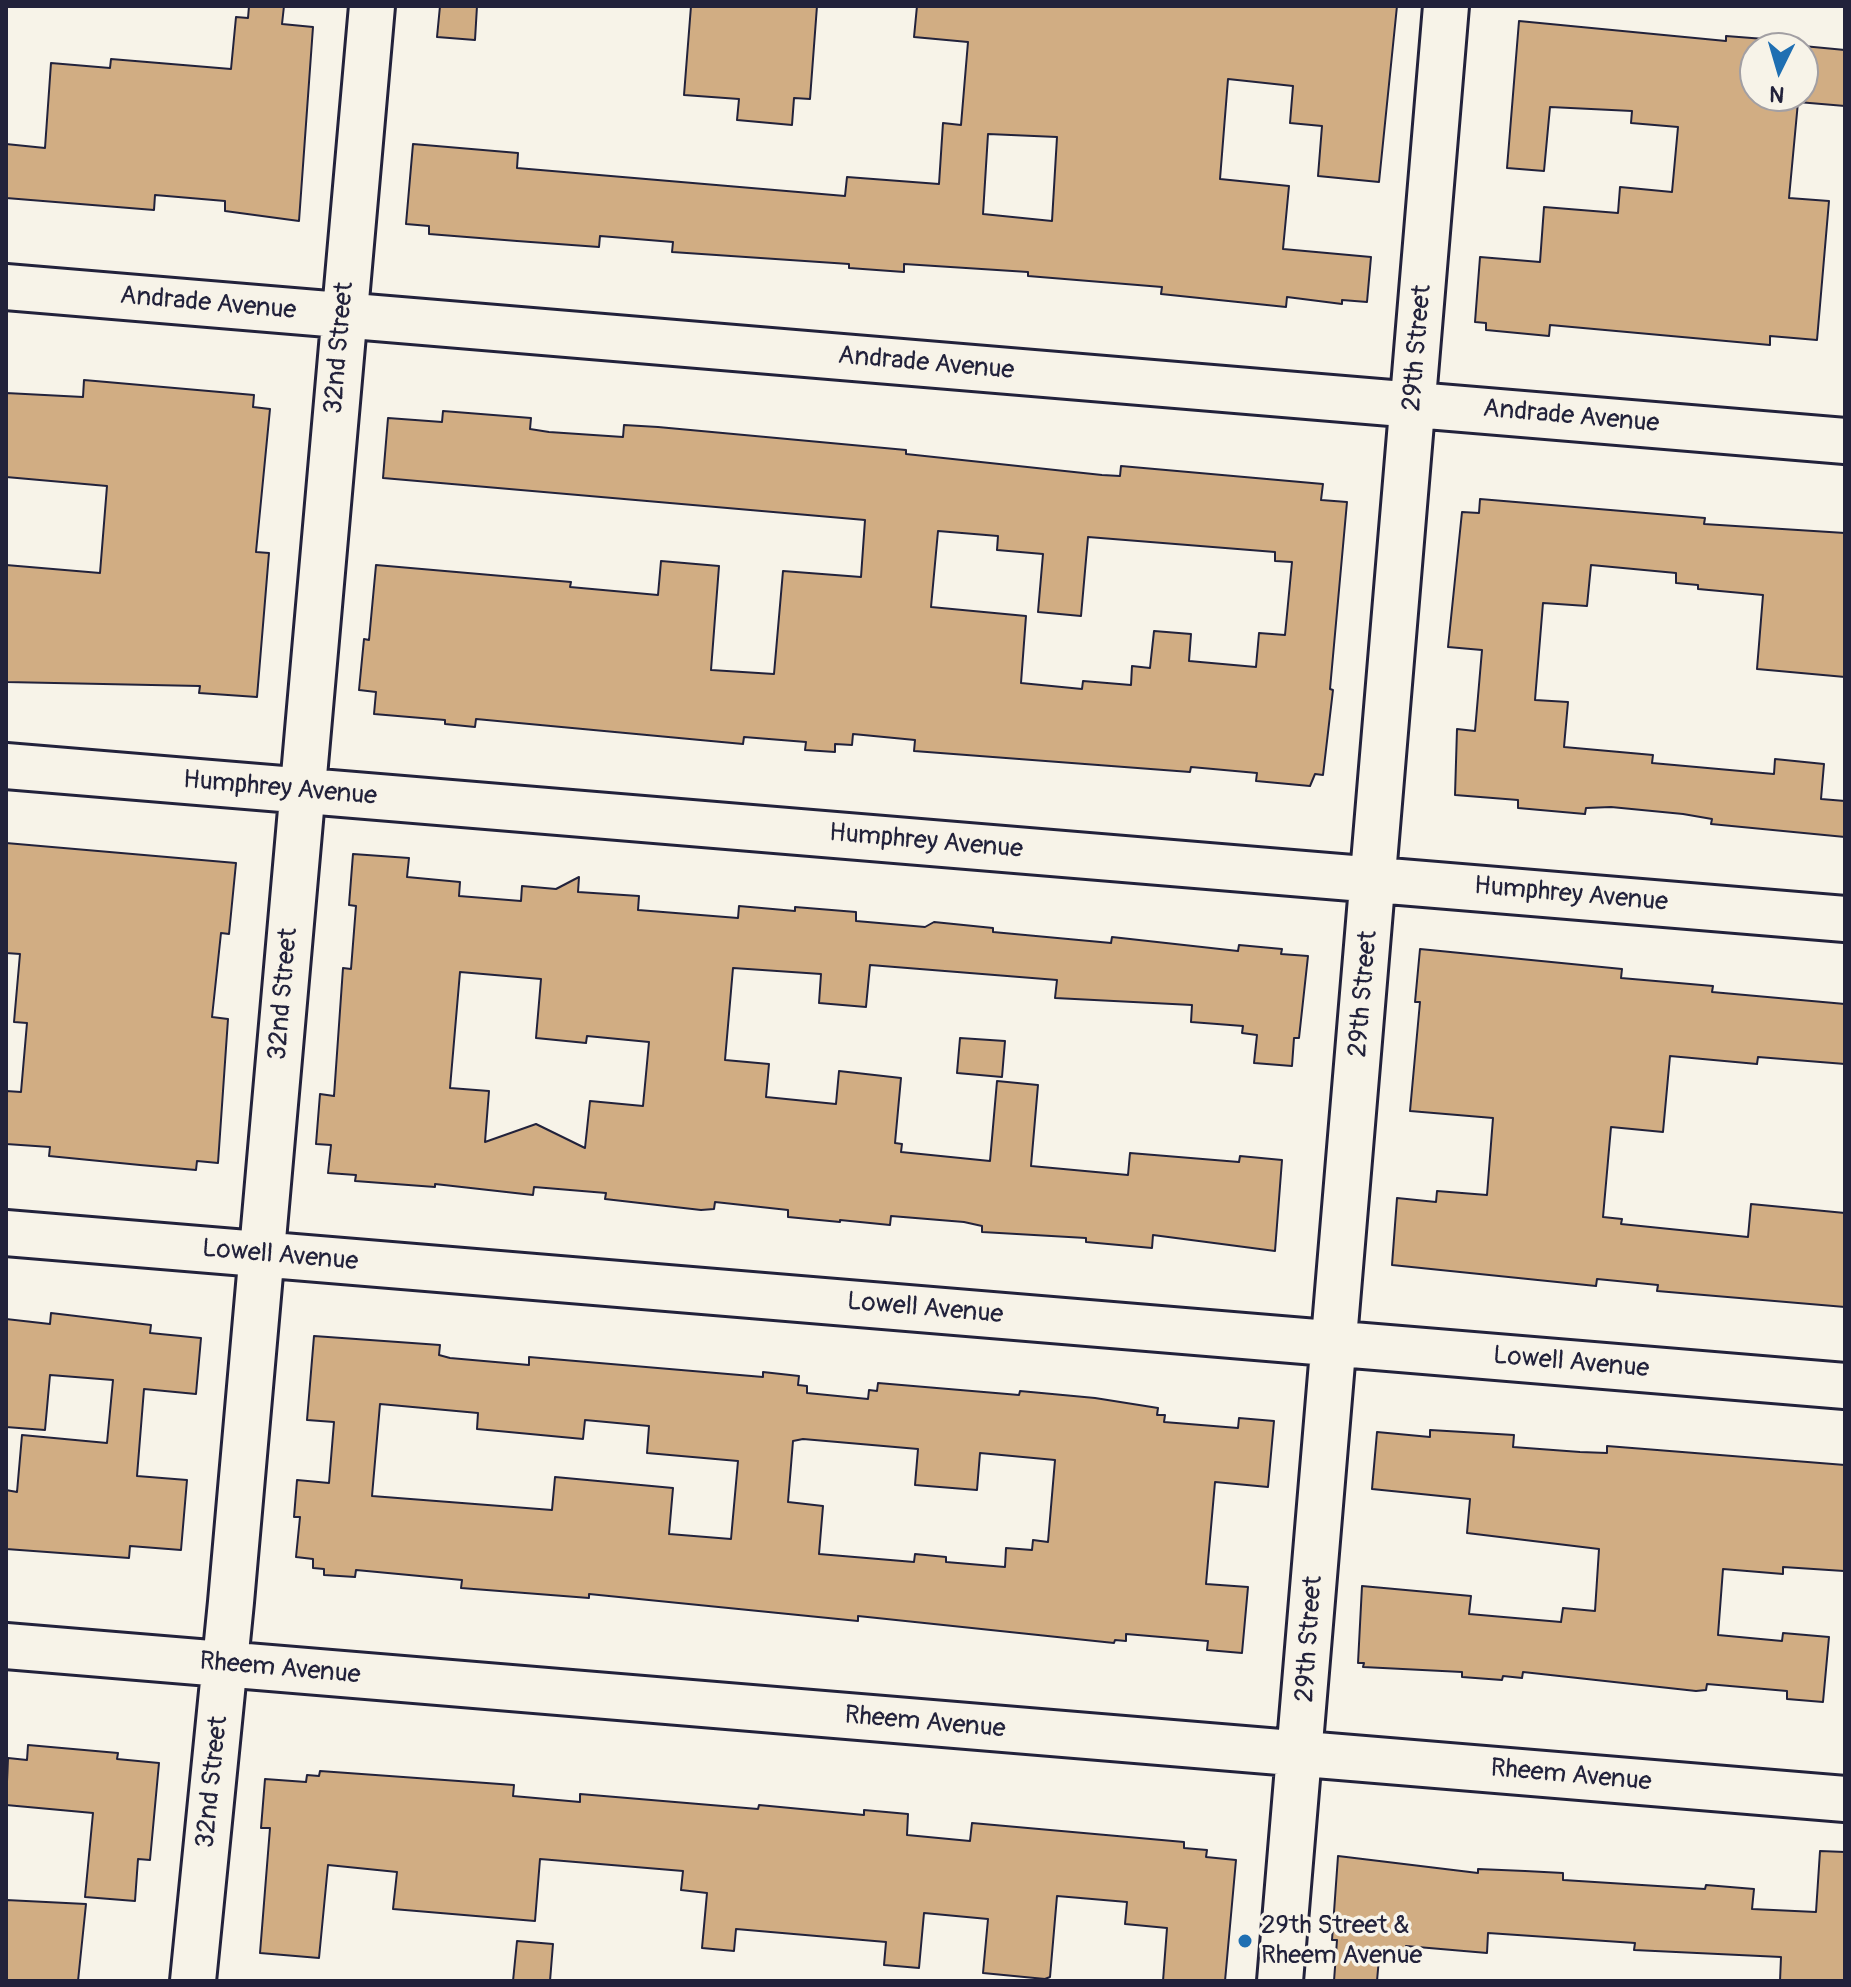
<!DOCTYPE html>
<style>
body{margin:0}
#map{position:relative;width:1851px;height:1987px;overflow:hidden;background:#f7f3e8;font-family:Pangolin,sans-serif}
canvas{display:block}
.frame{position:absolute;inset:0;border:8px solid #22223b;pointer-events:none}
.north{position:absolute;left:1739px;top:32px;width:80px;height:80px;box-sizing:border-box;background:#f7f3e8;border:2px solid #a29fa3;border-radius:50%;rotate:185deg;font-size:22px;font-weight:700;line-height:32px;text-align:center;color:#22223b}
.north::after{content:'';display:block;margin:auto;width:28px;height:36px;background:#1f6fb2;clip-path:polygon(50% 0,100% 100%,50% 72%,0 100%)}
</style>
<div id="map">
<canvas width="1851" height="1987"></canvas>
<div class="frame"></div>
<div class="north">N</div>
</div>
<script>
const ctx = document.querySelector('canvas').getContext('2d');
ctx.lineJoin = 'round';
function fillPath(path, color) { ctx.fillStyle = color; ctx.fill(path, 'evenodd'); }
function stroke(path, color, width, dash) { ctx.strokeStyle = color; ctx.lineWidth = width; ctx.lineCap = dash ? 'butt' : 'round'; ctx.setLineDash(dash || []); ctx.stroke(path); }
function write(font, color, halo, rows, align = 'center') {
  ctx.font = font + ' Pangolin,sans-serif'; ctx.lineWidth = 7; ctx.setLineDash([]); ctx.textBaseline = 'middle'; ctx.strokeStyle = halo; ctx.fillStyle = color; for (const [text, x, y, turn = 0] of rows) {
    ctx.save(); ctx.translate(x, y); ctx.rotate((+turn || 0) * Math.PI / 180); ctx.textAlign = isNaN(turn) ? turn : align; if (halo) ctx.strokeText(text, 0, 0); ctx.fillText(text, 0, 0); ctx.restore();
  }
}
const building = new Path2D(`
 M 249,6 L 284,6 L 282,24 L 313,27 L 299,221 L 225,211 L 225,201 L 155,195 L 154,210 L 6,198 L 6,144 L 45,148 L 51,63 L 110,68 L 111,59 L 231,69 L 236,17 L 248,18 Z
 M 440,6 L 477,6 L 475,40 L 437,37 Z
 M 691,6 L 817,6 L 810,99 L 794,98 L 792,125 L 737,120 L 739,99 L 684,95 Z
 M 917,6 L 1397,6 L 1379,182 L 1318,176 L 1322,126 L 1290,123 L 1293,86 L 1228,79 L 1220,179 L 1289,186 L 1283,249 L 1371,257 L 1367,302 L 1342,300 L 1342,304 L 1287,297 L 1286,307 L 1161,294 L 1162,287 L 1028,276 L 1028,272 L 904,264 L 904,272 L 849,268 L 849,264 L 672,252 L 673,242 L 600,236 L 599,247 L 517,241 L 429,234 L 429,226 L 406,224 L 413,144 L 518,153 L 517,168 L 845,196 L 847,177 L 939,184 L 943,123 L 961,125 L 968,42 L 914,37 ZM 988,134 L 1057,137 L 1052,221 L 983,214 Z
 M 1519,21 L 1726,41 L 1726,36 L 1803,42 L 1803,46 L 1845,50 L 1845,106 L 1798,102 L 1789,198 L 1829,201 L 1817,340 L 1770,336 L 1770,345 L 1550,325 L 1549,336 L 1486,330 L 1486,323 L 1475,322 L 1480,257 L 1540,262 L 1544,207 L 1618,213 L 1620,187 L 1672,192 L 1678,127 L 1631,123 L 1632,111 L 1550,107 L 1544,171 L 1507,168 ZM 1755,48 L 1803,48 L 1803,96 L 1755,96 Z
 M 84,380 L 254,395 L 253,407 L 270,409 L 256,552 L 269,553 L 257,697 L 199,693 L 200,686 L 6,682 L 6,565 L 100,573 L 107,486 L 6,477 L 6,393 L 83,397 Z
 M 443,411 L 531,418 L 530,429 L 549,432 L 623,437 L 624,425 L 658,427 L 906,450 L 906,454 L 1102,475 L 1120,476 L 1121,466 L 1323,484 L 1321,500 L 1347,502 L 1330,689 L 1333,690 L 1323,775 L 1315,774 L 1310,786 L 1256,781 L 1257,773 L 1191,767 L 1190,772 L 914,751 L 915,740 L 853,734 L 852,745 L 835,744 L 835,752 L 805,750 L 806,742 L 744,737 L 743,744 L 476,719 L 475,727 L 445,724 L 445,720 L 374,714 L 376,692 L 359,690 L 364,639 L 369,640 L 376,565 L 571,582 L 570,587 L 658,595 L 661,561 L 719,566 L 711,670 L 774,674 L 783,571 L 861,577 L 865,520 L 383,478 L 388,418 L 442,422 ZM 938,531 L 998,536 L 997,550 L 1043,554 L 1038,612 L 1081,616 L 1088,537 L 1275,552 L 1275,561 L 1292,562 L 1285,635 L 1259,633 L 1256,667 L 1189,661 L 1191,634 L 1154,631 L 1150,668 L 1132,666 L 1131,685 L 1083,681 L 1082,689 L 1021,683 L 1026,616 L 931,607 Z
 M 1480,499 L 1705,518 L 1704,524 L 1845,533 L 1845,677 L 1757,669 L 1763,595 L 1698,589 L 1698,585 L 1676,583 L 1676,573 L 1591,565 L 1587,606 L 1543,603 L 1535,700 L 1568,702 L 1564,747 L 1653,755 L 1652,763 L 1774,774 L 1775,759 L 1824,764 L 1821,799 L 1845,801 L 1845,837 L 1711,824 L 1712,819 L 1683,814 L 1611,807 L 1586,808 L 1585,814 L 1518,808 L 1518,800 L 1455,795 L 1457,729 L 1475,731 L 1482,650 L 1448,647 L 1462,512 L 1479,513 Z
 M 6,843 L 236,863 L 229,934 L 221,933 L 212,1017 L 228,1019 L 218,1163 L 197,1161 L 196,1170 L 140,1165 L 49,1156 L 50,1147 L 6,1144 L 6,1091 L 21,1092 L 27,1023 L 14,1022 L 20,954 L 6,953 Z
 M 353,854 L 409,858 L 407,877 L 460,882 L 459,896 L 521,901 L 522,886 L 556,889 L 579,877 L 578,892 L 639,896 L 638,910 L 738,918 L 739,906 L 795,911 L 795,907 L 856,912 L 856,921 L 925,927 L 934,922 L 993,928 L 993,932 L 1111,943 L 1112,937 L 1238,951 L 1239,945 L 1282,949 L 1281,954 L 1308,956 L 1299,1038 L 1294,1038 L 1292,1066 L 1254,1063 L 1257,1035 L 1242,1033 L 1243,1026 L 1191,1022 L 1192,1005 L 1055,998 L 1057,980 L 870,965 L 866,1007 L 819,1003 L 821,974 L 733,968 L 725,1060 L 769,1064 L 766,1097 L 836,1104 L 839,1071 L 901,1078 L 895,1143 L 902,1144 L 901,1152 L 990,1161 L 997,1081 L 1038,1085 L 1031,1166 L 1128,1175 L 1130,1153 L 1239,1162 L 1240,1156 L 1282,1160 L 1275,1251 L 1153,1235 L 1152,1248 L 1086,1242 L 1086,1238 L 982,1232 L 982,1226 L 964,1222 L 891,1216 L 890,1225 L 840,1220 L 840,1222 L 788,1217 L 788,1210 L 715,1202 L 714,1209 L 701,1210 L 605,1199 L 606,1193 L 534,1187 L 533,1195 L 435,1184 L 435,1187 L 355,1181 L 356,1175 L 328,1173 L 331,1145 L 316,1144 L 320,1094 L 334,1096 L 343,968 L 351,969 L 356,906 L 349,905 ZM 460,972 L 541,979 L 536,1038 L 586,1043 L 587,1036 L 649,1042 L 643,1106 L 590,1101 L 585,1148 L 536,1124 L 485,1142 L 489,1091 L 450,1088 Z
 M 1420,949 L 1622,969 L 1621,978 L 1713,986 L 1712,992 L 1845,1004 L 1845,1064 L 1758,1057 L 1757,1064 L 1670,1056 L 1663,1132 L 1611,1127 L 1603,1217 L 1622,1219 L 1621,1224 L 1748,1237 L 1751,1204 L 1845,1213 L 1845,1307 L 1657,1291 L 1658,1285 L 1597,1279 L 1596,1286 L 1392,1265 L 1397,1198 L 1436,1202 L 1437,1191 L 1487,1195 L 1493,1118 L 1410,1111 L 1420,1002 L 1415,1002 Z
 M 960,1038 L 1005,1041 L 1002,1077 L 957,1073 Z
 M 51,1313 L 151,1325 L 150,1333 L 201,1338 L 196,1394 L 144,1389 L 137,1476 L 187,1480 L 181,1550 L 130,1546 L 129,1558 L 6,1549 L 6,1490 L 17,1492 L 22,1435 L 107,1443 L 113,1380 L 50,1375 L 45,1430 L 6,1427 L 6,1319 L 50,1324 Z
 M 314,1336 L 440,1345 L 439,1355 L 450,1358 L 529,1365 L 529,1357 L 763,1377 L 763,1372 L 799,1376 L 798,1385 L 807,1386 L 807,1393 L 868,1399 L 869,1390 L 877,1391 L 878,1383 L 1019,1395 L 1020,1391 L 1095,1398 L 1158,1408 L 1157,1415 L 1165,1415 L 1164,1422 L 1238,1428 L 1239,1418 L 1274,1421 L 1268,1487 L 1215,1482 L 1206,1584 L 1248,1587 L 1242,1653 L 1207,1650 L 1208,1641 L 1126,1634 L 1126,1641 L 1115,1640 L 1114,1643 L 858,1616 L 858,1621 L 589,1594 L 589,1598 L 461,1588 L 462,1580 L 356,1570 L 355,1577 L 324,1575 L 324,1569 L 313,1568 L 313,1559 L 296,1557 L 300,1517 L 294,1517 L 297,1480 L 329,1483 L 334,1422 L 307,1420 ZM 380,1404 L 478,1413 L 477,1429 L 583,1439 L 585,1420 L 649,1426 L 647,1453 L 738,1461 L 731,1539 L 669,1534 L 673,1488 L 555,1477 L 552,1510 L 372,1496 ZM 803,1439 L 918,1449 L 915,1485 L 977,1490 L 980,1453 L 1055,1460 L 1048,1542 L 1033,1540 L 1032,1550 L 1006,1548 L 1005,1567 L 946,1562 L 946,1557 L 915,1554 L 914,1562 L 819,1554 L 823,1506 L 788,1502 L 793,1441 Z
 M 1430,1430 L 1514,1435 L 1513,1447 L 1580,1452 L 1607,1453 L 1607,1446 L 1845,1465 L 1844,1571 L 1783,1567 L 1783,1574 L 1723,1569 L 1718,1635 L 1782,1641 L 1783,1633 L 1829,1637 L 1823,1702 L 1787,1699 L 1787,1691 L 1707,1684 L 1706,1690 L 1696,1691 L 1523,1672 L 1522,1678 L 1503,1676 L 1502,1680 L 1462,1677 L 1462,1672 L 1363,1667 L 1364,1663 L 1358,1663 L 1362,1586 L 1471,1596 L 1469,1614 L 1561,1622 L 1563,1608 L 1595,1611 L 1599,1549 L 1467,1533 L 1470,1499 L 1372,1489 L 1377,1432 L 1430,1437 Z
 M 28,1745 L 118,1753 L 117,1759 L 159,1763 L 150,1860 L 138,1859 L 135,1901 L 85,1897 L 93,1813 L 6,1805 L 8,1758 L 27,1760 Z
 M 320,1771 L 514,1785 L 513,1796 L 580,1802 L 580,1794 L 758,1809 L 759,1805 L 864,1815 L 864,1810 L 908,1814 L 907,1835 L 970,1841 L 972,1823 L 1184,1842 L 1184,1848 L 1207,1850 L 1206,1857 L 1236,1860 L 1225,1981 L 1163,1981 L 1167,1928 L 1125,1924 L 1127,1902 L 1057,1896 L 1050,1977 L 1045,1979 L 983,1973 L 988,1919 L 924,1913 L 919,1968 L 884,1965 L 886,1942 L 736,1929 L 734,1951 L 702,1948 L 707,1893 L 681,1890 L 683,1871 L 540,1859 L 535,1921 L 393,1909 L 397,1872 L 328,1865 L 319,1958 L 260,1953 L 270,1828 L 261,1828 L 265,1779 L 306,1782 L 307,1775 L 319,1776 Z
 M 1820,1851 L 1845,1852 L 1845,1981 L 1780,1981 L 1781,1957 L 1634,1950 L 1635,1943 L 1488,1933 L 1487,1953 L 1406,1946 L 1406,1953 L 1394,1952 L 1394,1959 L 1379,1958 L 1377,1981 L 1334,1981 L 1337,1940 L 1332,1940 L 1338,1856 L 1478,1873 L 1478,1869 L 1525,1871 L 1563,1873 L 1563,1880 L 1705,1889 L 1706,1885 L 1754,1889 L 1752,1909 L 1816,1912 Z
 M 6,1900 L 86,1904 L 78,1981 L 6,1981 Z
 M 517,1941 L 553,1944 L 550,1981 L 513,1981 Z`);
const minor = new Path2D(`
 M 6,287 L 1845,441
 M 6,766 L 1845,919
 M 6,1233 L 1845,1386
 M 6,1646 L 1845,1799
 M 193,1981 L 231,1602 L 372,6
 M 1280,1981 L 1446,6`);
const markers = [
 [1245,1941,8,"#1f6fb2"]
];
const streetNames = [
 ["Andrade Avenue",208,304,5],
 ["32nd Street",340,348,-85],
 ["29th Street",1418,348,-85],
 ["Andrade Avenue",926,364,5],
 ["Andrade Avenue",1571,417,5],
 ["Humphrey Avenue",280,789,5],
 ["Humphrey Avenue",926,842,5],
 ["Humphrey Avenue",1571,895,5],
 ["32nd Street",284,994,-85],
 ["29th Street",1364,994,-85],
 ["Lowell Avenue",280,1256,5],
 ["Lowell Avenue",925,1309,5],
 ["Lowell Avenue",1571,1363,5],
 ["29th Street",1310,1639,-86],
 ["Rheem Avenue",280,1669,5],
 ["Rheem Avenue",925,1723,5],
 ["Rheem Avenue",1571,1776,5],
 ["32nd Street",213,1782,-84]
];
const poiNames = [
 ["29th Street &",1261,1926],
 ["Rheem Avenue",1261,1956]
];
fillPath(building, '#d1ad83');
stroke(building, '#22223b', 2);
stroke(minor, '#22223b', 50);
stroke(minor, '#f7f3e8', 44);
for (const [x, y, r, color] of markers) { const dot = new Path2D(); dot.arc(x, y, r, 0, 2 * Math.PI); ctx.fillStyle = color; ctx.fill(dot); stroke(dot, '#f7f3e8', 3); }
write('26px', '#22223b', '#f7f3e8', streetNames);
write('26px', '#22223b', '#f7f3e8', poiNames, 'left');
</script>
